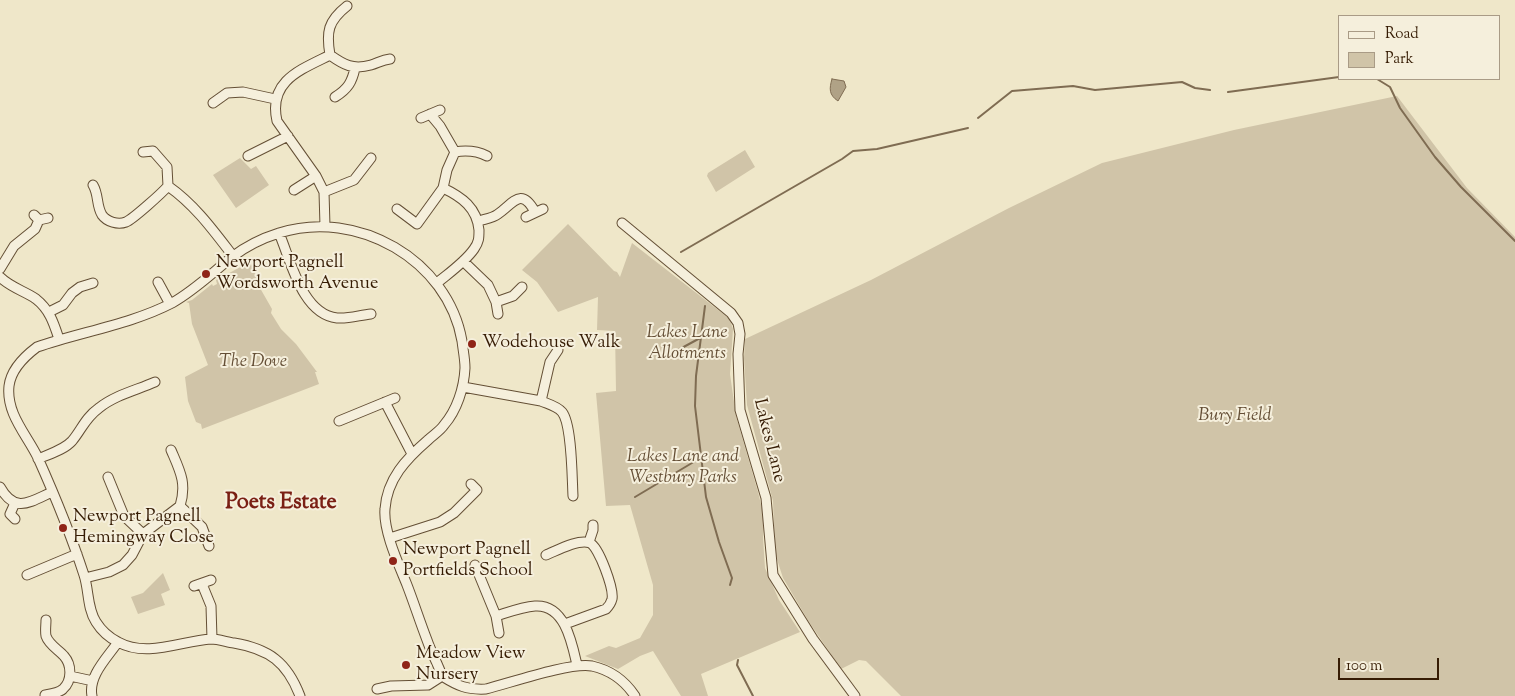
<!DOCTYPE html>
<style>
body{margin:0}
#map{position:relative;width:1515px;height:696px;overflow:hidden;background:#efe7c9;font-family:"Sorts Mill Goudy",serif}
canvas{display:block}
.legend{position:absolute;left:1338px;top:15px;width:162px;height:65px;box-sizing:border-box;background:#f5efdc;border:1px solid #a99b86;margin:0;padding:6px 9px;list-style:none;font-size:15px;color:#361c04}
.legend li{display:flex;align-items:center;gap:10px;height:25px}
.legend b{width:25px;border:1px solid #a99b86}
.scale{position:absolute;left:1338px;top:658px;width:101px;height:22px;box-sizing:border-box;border:2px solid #361c04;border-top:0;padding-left:6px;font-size:15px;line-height:18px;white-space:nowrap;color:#361c04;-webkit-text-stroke:4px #f5efdc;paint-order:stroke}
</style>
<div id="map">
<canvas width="1515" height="696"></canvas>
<ul class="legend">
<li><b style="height:6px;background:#f5efdc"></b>Road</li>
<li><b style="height:14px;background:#d0c4a8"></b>Park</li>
</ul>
<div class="scale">100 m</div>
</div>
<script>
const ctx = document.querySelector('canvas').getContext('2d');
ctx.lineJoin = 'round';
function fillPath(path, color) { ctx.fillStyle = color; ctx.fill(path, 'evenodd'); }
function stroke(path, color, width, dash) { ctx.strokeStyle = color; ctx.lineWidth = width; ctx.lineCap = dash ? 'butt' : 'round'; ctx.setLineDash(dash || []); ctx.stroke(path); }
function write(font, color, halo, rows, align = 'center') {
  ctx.font = font + ' "Sorts Mill Goudy",serif'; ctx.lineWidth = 4; ctx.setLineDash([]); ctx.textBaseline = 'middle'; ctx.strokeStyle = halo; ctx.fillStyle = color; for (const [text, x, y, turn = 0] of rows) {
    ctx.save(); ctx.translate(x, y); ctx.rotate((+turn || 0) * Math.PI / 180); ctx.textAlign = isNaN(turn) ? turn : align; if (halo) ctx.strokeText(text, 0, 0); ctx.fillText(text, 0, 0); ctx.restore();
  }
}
const green = new Path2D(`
 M 1397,96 L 1467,188 L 1515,237 L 1515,696 L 901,696 L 866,661 L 859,660 L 841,669 L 809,622 L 783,578 L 775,553 L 773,501 L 747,405 L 744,358 L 745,339 L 871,280 L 1009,208 L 1102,163 L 1234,130 Z
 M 745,150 L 755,167 L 716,192 L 707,176 L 708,173 Z
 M 240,158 L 251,169 L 256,166 L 269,185 L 236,208 L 213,175 Z
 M 568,224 L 614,271 L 617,272 L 620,277 L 632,243 L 726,316 L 730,320 L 733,329 L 730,374 L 736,416 L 758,492 L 764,517 L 763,538 L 765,568 L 779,600 L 800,632 L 701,674 L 708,696 L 681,696 L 653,651 L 640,656 L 618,669 L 585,656 L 609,646 L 616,648 L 640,638 L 653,615 L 653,585 L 630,505 L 606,506 L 596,393 L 616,391 L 615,331 L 597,330 L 598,297 L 558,312 L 537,282 L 522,270 Z
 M 250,262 L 261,284 L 260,288 L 272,309 L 271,313 L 281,329 L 296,344 L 317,372 L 315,372 L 319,384 L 202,429 L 201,424 L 196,422 L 188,401 L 185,377 L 208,365 L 192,324 L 189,303 L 186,302 L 192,300 L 212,284 L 213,286 L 217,284 L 216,280 Z
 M 163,573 L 170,590 L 161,594 L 165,605 L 138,614 L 131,597 L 143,593 Z`);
const water = new Path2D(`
 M 832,79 L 844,81 L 846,87 L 838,101 C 829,95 829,89 832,79 Z`);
const stream = new Path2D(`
 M 1377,79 L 1390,87 L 1400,108 L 1435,157 L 1461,187 L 1515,241
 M 1228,92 L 1339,77
 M 978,118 L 1012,91 L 1073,86 L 1095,90 L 1182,82 L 1195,88 L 1210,90
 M 681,252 L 842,159 L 853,151 L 877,149 L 968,128
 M 705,306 L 696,376 L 695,406 L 706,497 L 719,542 L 732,578 L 730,585
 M 678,350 L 702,337
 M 635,497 L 702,457
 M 738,660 L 737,665 L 753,696`);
const minor = new Path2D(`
 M 347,6 C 328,21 326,32 330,55 C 344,65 353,70 371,65 C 378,63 382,60 390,59
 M 335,97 C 348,89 352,82 355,68
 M 213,103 L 227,93 L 243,92 L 275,99
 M 430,114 L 440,126 L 455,152
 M 421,118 L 440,110
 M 455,152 C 467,150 477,151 487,156
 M 248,156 L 288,136
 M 93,185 C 99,195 96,205 102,215 C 107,222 118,225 126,222 C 133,219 162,193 168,186 L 167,167 L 153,151 L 143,152
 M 168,186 C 195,205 213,230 233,256
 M 294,190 L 316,176
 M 324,192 L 354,180 L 371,158
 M 397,209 L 417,224 L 443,188 L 447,170 L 455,152
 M 34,215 L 39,220 L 48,218
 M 526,217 L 543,209
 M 479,221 C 485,219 493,218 498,214 C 513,204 521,186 535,212
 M 622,223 L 731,313 L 738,323 L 740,334 L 738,354 L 740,410 L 766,498 L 773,575 L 813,639 L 855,696
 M 325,226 L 324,192 L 316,176 L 277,121 C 268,81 300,70 330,55
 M 279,233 C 291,261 302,314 337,318 C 349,319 360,315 371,314
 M 463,261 L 488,285 L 496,302 L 498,314
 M 0,269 L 14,246 L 35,229 L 39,220
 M 0,277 C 11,288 25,291 36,299 C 50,310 54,324 59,339
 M 158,282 L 170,304
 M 437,283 C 449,273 465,262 474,249 C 479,242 479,238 479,230 C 477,208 462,197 443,188
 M 496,302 L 513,296 L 522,287
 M 49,312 L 63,305 L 72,293 L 80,287 L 93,283
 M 463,387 L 541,401 C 548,404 557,406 562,412 C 572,424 572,478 573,496
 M 541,401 L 550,362 L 558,350
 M 385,402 L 412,454
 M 339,421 L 395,398
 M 171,450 C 180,471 187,483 180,506 L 202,527 L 209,546
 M 38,459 C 49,454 64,450 72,441 C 82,429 85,418 99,408 C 115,395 137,390 155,382
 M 108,477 L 124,516 L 143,534
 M 0,487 C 15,514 30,502 52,492
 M 15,519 L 10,514 L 15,503
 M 390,538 L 440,522 L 454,513 L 477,490 L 471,484
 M 589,542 L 593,530 L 593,525
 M 546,555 C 556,551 579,538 590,543 C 599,547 614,589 612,599 C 611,603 609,606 606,609 L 565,624
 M 475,565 L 496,616 L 499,633
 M 27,575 L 77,554
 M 85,578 L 109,572 L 123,565 L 132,555 L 143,534 L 180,506
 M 202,584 L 211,606 L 212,639
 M 194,586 L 211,580
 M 496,616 C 509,612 522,607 535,606 C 565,604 572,643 577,665
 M 70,676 L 93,681
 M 377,689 L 391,686 L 428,685 L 442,676
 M 45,695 C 51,694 59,693 63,689 C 72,681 72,665 64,656 C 59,650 49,645 46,636 C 45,631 46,625 46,620
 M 92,696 C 88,676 107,658 118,642
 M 300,696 C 287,662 269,649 234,643 C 227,642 218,639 211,639 C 181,641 147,658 118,642 C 110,638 101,630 96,622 C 87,608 89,590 84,575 C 71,535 55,496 38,458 C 27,435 6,414 9,386 C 11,369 25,356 37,347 C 80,332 132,324 172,303 C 195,290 212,273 232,257 C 245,247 263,238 279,233 C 357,208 448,260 462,341 C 463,350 465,359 465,368 C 464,388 457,410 444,425 C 440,431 433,435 428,440 C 406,459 387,479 385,509 C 383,531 399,565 407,585 C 414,603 420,622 427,640 C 431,652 438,664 442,676 C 458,686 467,690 486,689 C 510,683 570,662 592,666 C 610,670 625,681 635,696`);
const markers = [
 [206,274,5,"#8f2418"],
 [472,344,5,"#8f2418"],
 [63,528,5,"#8f2418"],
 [393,561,5,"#8f2418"],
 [406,665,5,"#8f2418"]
];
const poiNames = [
 ["Newport Pagnell",216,264],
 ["Wordsworth Avenue",216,285],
 ["Wodehouse Walk",482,344],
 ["Newport Pagnell",73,518],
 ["Hemingway Close",73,539],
 ["Newport Pagnell",403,551],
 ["Portfields School",403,572],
 ["Meadow View",416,655],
 ["Nursery",416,676]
];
const parkNames = [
 ["Lakes Lane",687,334],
 ["Allotments",687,355],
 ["The Dove",253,363],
 ["Bury Field",1235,417],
 ["Lakes Lane and",683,458],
 ["Westbury Parks",683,479]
];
const streetNames = [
 ["Lakes Lane",768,441,76]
];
const districtNames = [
 ["Poets Estate",281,504]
];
fillPath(green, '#d0c4a8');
fillPath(water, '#b0a286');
stroke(water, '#7f6c52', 1);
stroke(stream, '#7f6c52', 2);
stroke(minor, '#644f35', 11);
stroke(minor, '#f5efdc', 9);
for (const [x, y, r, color] of markers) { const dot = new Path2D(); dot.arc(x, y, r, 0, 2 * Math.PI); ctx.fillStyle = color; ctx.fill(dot); stroke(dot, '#f5efdc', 2); }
write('18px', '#361c04', '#f5efdc', poiNames, 'left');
write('italic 18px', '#644e35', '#f5efdc', parkNames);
write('18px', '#361c04', '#f5efdc', streetNames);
write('bold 22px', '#7a1f14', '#f5efdc', districtNames);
</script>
